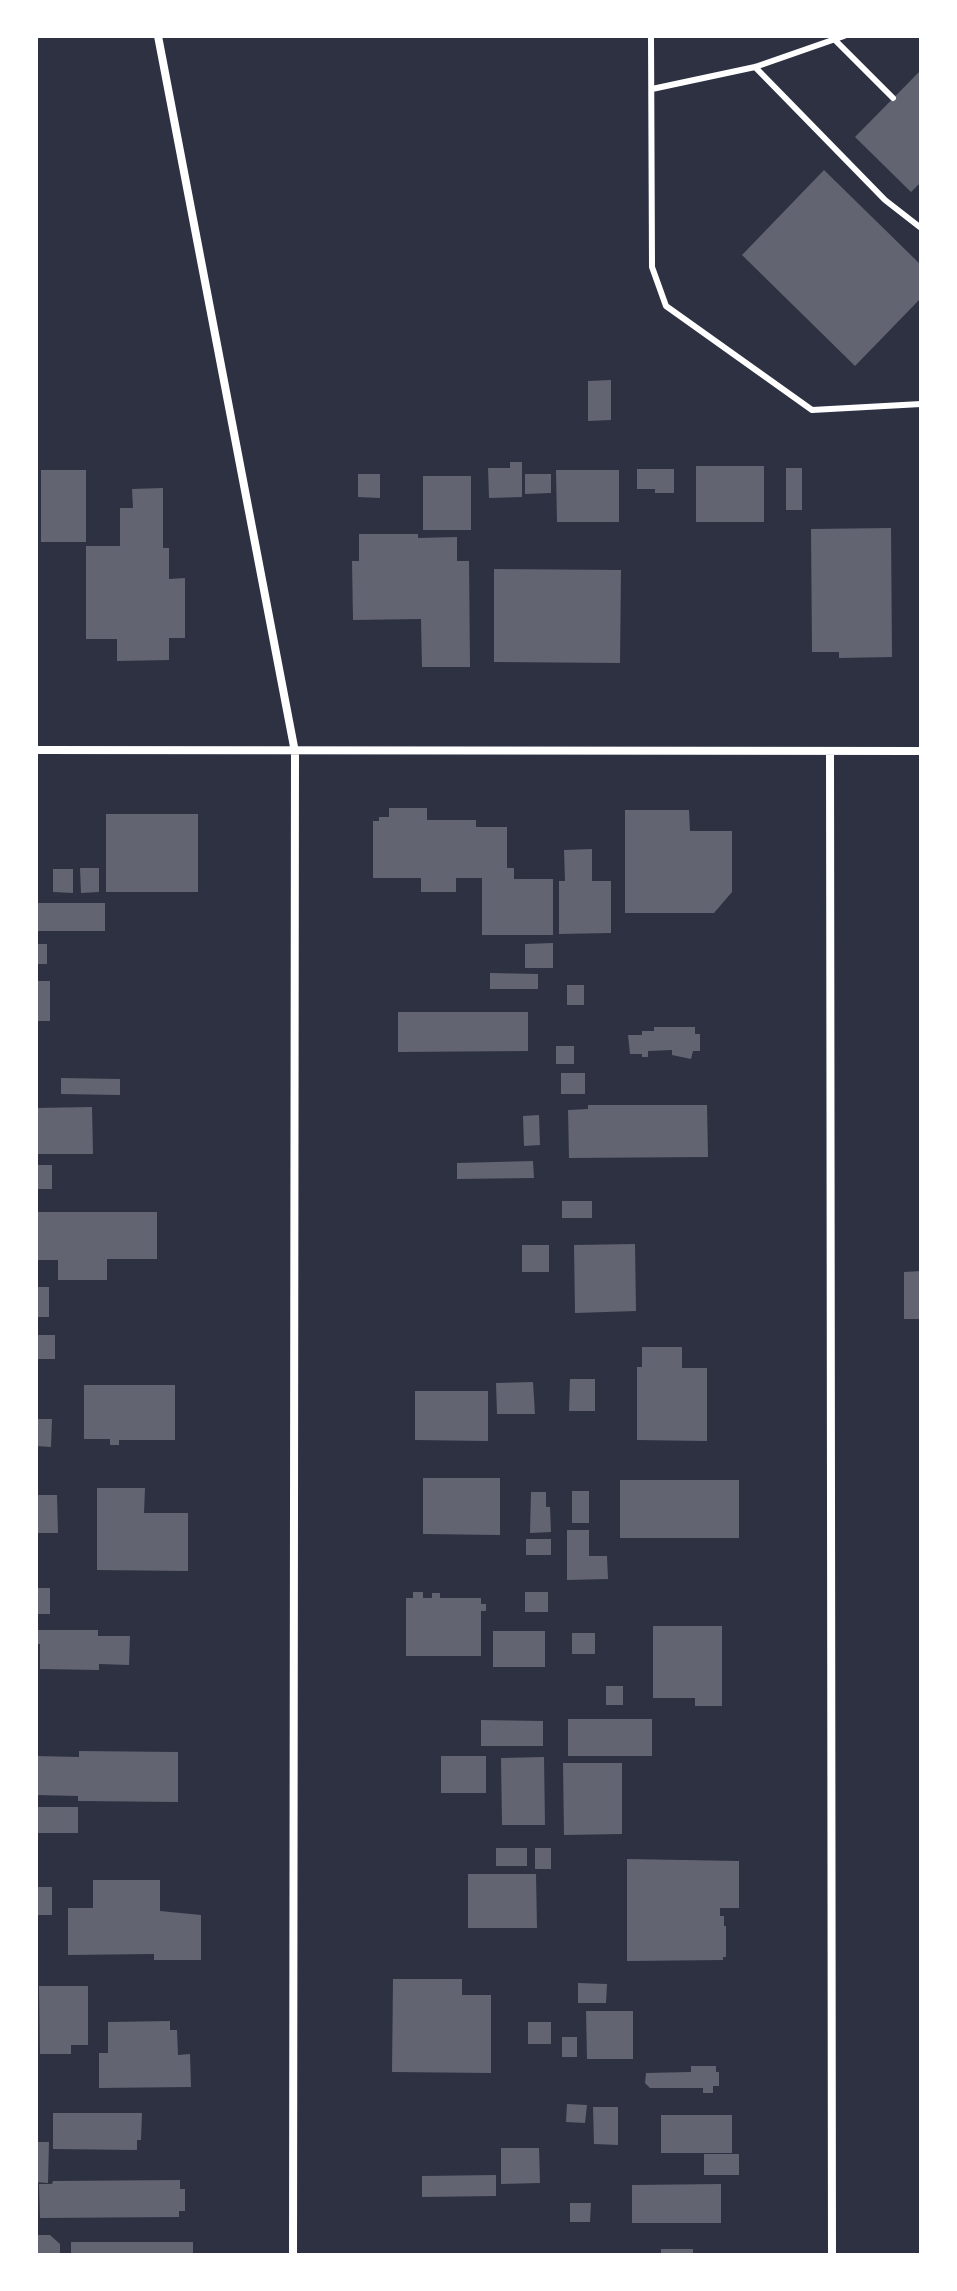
<!DOCTYPE html>
<style>
body{margin:0}
#map{position:relative;width:957px;height:2291px;overflow:hidden;background:#2d3142;font-family:Cabin,sans-serif}
canvas{display:block}
.frame{position:absolute;inset:0;border:38px solid #fff;pointer-events:none}
</style>
<div id="map">
<canvas width="957" height="2291"></canvas>
<div class="frame"></div>
</div>
<script>
const ctx = document.querySelector('canvas').getContext('2d');
ctx.lineJoin = 'round';
function fillPath(path, color) { ctx.fillStyle = color; ctx.fill(path, 'evenodd'); }
function stroke(path, color, width, dash) { ctx.strokeStyle = color; ctx.lineWidth = width; ctx.lineCap = dash ? 'butt' : 'round'; ctx.setLineDash(dash || []); ctx.stroke(path); }
const building = new Path2D(`
 M 921,70 L 921,182 L 911,192 L 855,137 Z
 M 824,170 L 921,265 L 921,298 L 855,366 L 742,255 Z
 M 611,380 L 611,420 L 588,421 L 588,381 Z
 M 510,462 L 522,462 L 522,497 L 489,498 L 488,468 L 510,468 Z
 M 696,466 L 764,466 L 764,522 L 696,522 Z
 M 786,468 L 802,468 L 802,510 L 786,510 Z
 M 637,469 L 674,469 L 674,493 L 655,493 L 655,489 L 637,489 Z
 M 41,470 L 86,470 L 86,542 L 41,542 Z
 M 556,470 L 619,470 L 619,522 L 557,522 Z
 M 358,474 L 380,474 L 380,498 L 358,497 Z
 M 525,474 L 551,474 L 551,493 L 525,494 Z
 M 423,476 L 471,476 L 471,530 L 423,530 Z
 M 163,488 L 163,548 L 169,548 L 169,579 L 185,578 L 185,638 L 169,638 L 169,660 L 117,661 L 117,639 L 86,639 L 86,546 L 120,546 L 120,508 L 133,508 L 132,489 Z
 M 891,528 L 892,657 L 839,658 L 839,652 L 812,652 L 811,529 Z
 M 359,534 L 418,534 L 418,538 L 457,537 L 457,561 L 469,561 L 470,667 L 422,667 L 421,619 L 353,620 L 352,561 L 359,561 Z
 M 494,569 L 621,570 L 620,663 L 494,662 Z
 M 389,808 L 427,808 L 427,820 L 476,820 L 476,827 L 507,827 L 507,868 L 514,868 L 514,879 L 553,879 L 553,935 L 482,935 L 482,878 L 456,878 L 456,892 L 421,892 L 421,878 L 373,878 L 373,821 L 379,821 L 379,817 L 389,817 Z
 M 625,810 L 689,810 L 690,831 L 732,831 L 732,892 L 714,913 L 625,913 Z
 M 106,814 L 198,814 L 198,892 L 106,892 Z
 M 592,849 L 592,881 L 611,881 L 611,933 L 559,934 L 559,881 L 565,881 L 564,850 Z
 M 80,868 L 99,868 L 99,892 L 81,893 Z
 M 53,869 L 73,869 L 73,893 L 53,892 Z
 M 36,903 L 105,903 L 105,931 L 36,931 Z
 M 553,943 L 553,968 L 525,968 L 525,944 Z
 M 36,944 L 47,944 L 47,964 L 36,964 Z
 M 490,973 L 538,974 L 538,989 L 490,989 Z
 M 36,981 L 50,981 L 50,1021 L 36,1021 Z
 M 567,985 L 584,985 L 584,1005 L 567,1005 Z
 M 398,1012 L 528,1012 L 528,1051 L 398,1052 Z
 M 654,1027 L 695,1027 L 695,1034 L 700,1034 L 700,1051 L 693,1051 L 691,1059 L 672,1055 L 672,1050 L 648,1051 L 648,1057 L 642,1057 L 642,1054 L 630,1054 L 628,1035 L 642,1035 L 642,1031 L 654,1031 Z
 M 556,1046 L 574,1046 L 574,1064 L 556,1064 Z
 M 561,1073 L 585,1073 L 585,1094 L 561,1094 Z
 M 61,1078 L 120,1079 L 120,1095 L 61,1094 Z
 M 588,1105 L 707,1105 L 708,1157 L 569,1158 L 568,1110 L 588,1109 Z
 M 92,1107 L 93,1154 L 36,1154 L 36,1108 Z
 M 539,1115 L 540,1145 L 524,1146 L 523,1116 Z
 M 533,1161 L 534,1178 L 457,1179 L 457,1163 Z
 M 36,1165 L 52,1165 L 52,1189 L 36,1189 Z
 M 562,1201 L 592,1201 L 592,1218 L 562,1218 Z
 M 37,1212 L 157,1212 L 157,1259 L 107,1259 L 107,1280 L 58,1280 L 58,1260 L 37,1260 Z
 M 635,1244 L 636,1311 L 575,1313 L 574,1245 Z
 M 522,1245 L 549,1245 L 549,1272 L 522,1272 Z
 M 921,1271 L 921,1319 L 904,1319 L 904,1272 Z
 M 36,1287 L 49,1287 L 49,1317 L 36,1317 Z
 M 36,1335 L 55,1335 L 55,1359 L 36,1359 Z
 M 642,1347 L 682,1347 L 682,1368 L 707,1368 L 707,1441 L 637,1440 L 637,1367 L 642,1367 Z
 M 570,1379 L 595,1379 L 595,1411 L 569,1411 Z
 M 533,1382 L 535,1414 L 497,1414 L 496,1383 Z
 M 84,1385 L 175,1385 L 175,1440 L 119,1440 L 119,1445 L 110,1445 L 110,1439 L 84,1439 Z
 M 415,1391 L 488,1391 L 488,1441 L 415,1440 Z
 M 36,1419 L 52,1419 L 51,1447 L 36,1446 Z
 M 423,1478 L 500,1478 L 500,1535 L 423,1534 Z
 M 620,1480 L 739,1480 L 739,1538 L 620,1538 Z
 M 97,1488 L 145,1488 L 144,1513 L 188,1513 L 188,1571 L 97,1570 Z
 M 572,1491 L 589,1491 L 589,1523 L 572,1523 Z
 M 531,1492 L 546,1492 L 546,1507 L 550,1507 L 551,1532 L 530,1533 Z
 M 36,1495 L 57,1495 L 58,1533 L 36,1533 Z
 M 567,1530 L 589,1530 L 589,1556 L 607,1556 L 608,1579 L 567,1580 Z
 M 526,1539 L 551,1539 L 551,1555 L 526,1555 Z
 M 36,1588 L 50,1588 L 50,1614 L 36,1614 Z
 M 413,1592 L 423,1592 L 423,1598 L 432,1598 L 432,1593 L 440,1593 L 440,1598 L 481,1598 L 481,1604 L 486,1604 L 486,1611 L 481,1611 L 481,1656 L 406,1656 L 406,1598 L 413,1598 Z
 M 525,1592 L 548,1592 L 548,1612 L 525,1612 Z
 M 653,1626 L 722,1626 L 722,1706 L 695,1706 L 695,1698 L 653,1698 Z
 M 36,1630 L 98,1630 L 98,1636 L 130,1636 L 129,1665 L 99,1664 L 99,1670 L 40,1669 L 40,1644 L 36,1644 Z
 M 493,1631 L 545,1631 L 545,1667 L 493,1667 Z
 M 572,1633 L 595,1633 L 595,1654 L 572,1654 Z
 M 606,1686 L 623,1686 L 623,1705 L 606,1705 Z
 M 568,1719 L 652,1719 L 652,1756 L 568,1756 Z
 M 481,1720 L 543,1721 L 543,1746 L 481,1746 Z
 M 79,1751 L 178,1752 L 178,1802 L 78,1801 L 78,1796 L 36,1795 L 36,1756 L 79,1757 Z
 M 441,1756 L 486,1756 L 486,1793 L 441,1793 Z
 M 544,1757 L 545,1825 L 502,1825 L 501,1758 Z
 M 563,1763 L 622,1763 L 622,1834 L 564,1835 Z
 M 36,1807 L 78,1807 L 78,1833 L 36,1833 Z
 M 496,1848 L 527,1848 L 527,1866 L 496,1866 Z
 M 535,1848 L 551,1848 L 551,1869 L 535,1869 Z
 M 627,1859 L 739,1861 L 739,1908 L 720,1908 L 720,1916 L 724,1916 L 724,1926 L 726,1926 L 726,1957 L 723,1957 L 723,1960 L 627,1961 Z
 M 468,1874 L 536,1874 L 537,1928 L 468,1928 Z
 M 93,1880 L 160,1880 L 160,1911 L 201,1915 L 201,1960 L 154,1960 L 154,1954 L 68,1955 L 68,1908 L 93,1908 Z
 M 36,1887 L 52,1887 L 52,1915 L 36,1915 Z
 M 393,1979 L 462,1979 L 462,1995 L 491,1995 L 491,2073 L 392,2072 Z
 M 578,1983 L 607,1984 L 606,2003 L 578,2003 Z
 M 39,1986 L 88,1986 L 88,2045 L 71,2045 L 71,2054 L 40,2054 Z
 M 586,2011 L 633,2011 L 633,2059 L 587,2059 Z
 M 170,2021 L 170,2030 L 177,2030 L 178,2055 L 190,2054 L 191,2087 L 99,2088 L 99,2053 L 108,2053 L 108,2022 Z
 M 528,2022 L 551,2022 L 551,2044 L 528,2044 Z
 M 562,2037 L 577,2037 L 577,2057 L 562,2057 Z
 M 691,2066 L 716,2066 L 716,2072 L 719,2072 L 719,2086 L 713,2086 L 713,2093 L 703,2093 L 703,2088 L 650,2088 L 645,2083 L 646,2073 L 691,2072 Z
 M 567,2104 L 587,2105 L 585,2123 L 566,2122 Z
 M 593,2107 L 618,2107 L 618,2145 L 594,2144 Z
 M 53,2113 L 142,2113 L 141,2140 L 137,2140 L 137,2150 L 53,2149 Z
 M 661,2115 L 732,2115 L 732,2153 L 661,2153 Z
 M 36,2142 L 49,2142 L 48,2183 L 36,2182 Z
 M 501,2148 L 539,2148 L 540,2183 L 501,2184 Z
 M 704,2154 L 739,2154 L 739,2175 L 704,2175 Z
 M 496,2175 L 496,2196 L 422,2197 L 422,2176 Z
 M 180,2180 L 180,2189 L 185,2189 L 185,2211 L 179,2211 L 179,2217 L 40,2218 L 39,2184 L 52,2184 L 53,2181 Z
 M 721,2184 L 721,2223 L 632,2223 L 632,2185 Z
 M 570,2203 L 591,2203 L 590,2222 L 570,2222 Z
 M 36,2235 L 50,2235 L 60,2244 L 60,2255 L 36,2255 Z
 M 71,2242 L 193,2242 L 193,2255 L 71,2255 Z
 M 661,2249 L 693,2249 L 693,2255 L 661,2255 Z`);
const service = new Path2D(`
 M 651,36 L 652,267 L 666,306 L 812,410 L 921,404
 M 834,39 L 893,98
 M 755,67 L 885,200 L 921,228
 M 652,89 L 755,67 L 844,36`);
const minor = new Path2D(`
 M 158,36 L 295,752 L 293,2255
 M 36,750 L 921,751
 M 830,752 L 832,2255`);
fillPath(building, '#626471');
stroke(service, '#fff', 6);
stroke(minor, '#fff', 8);
</script>
